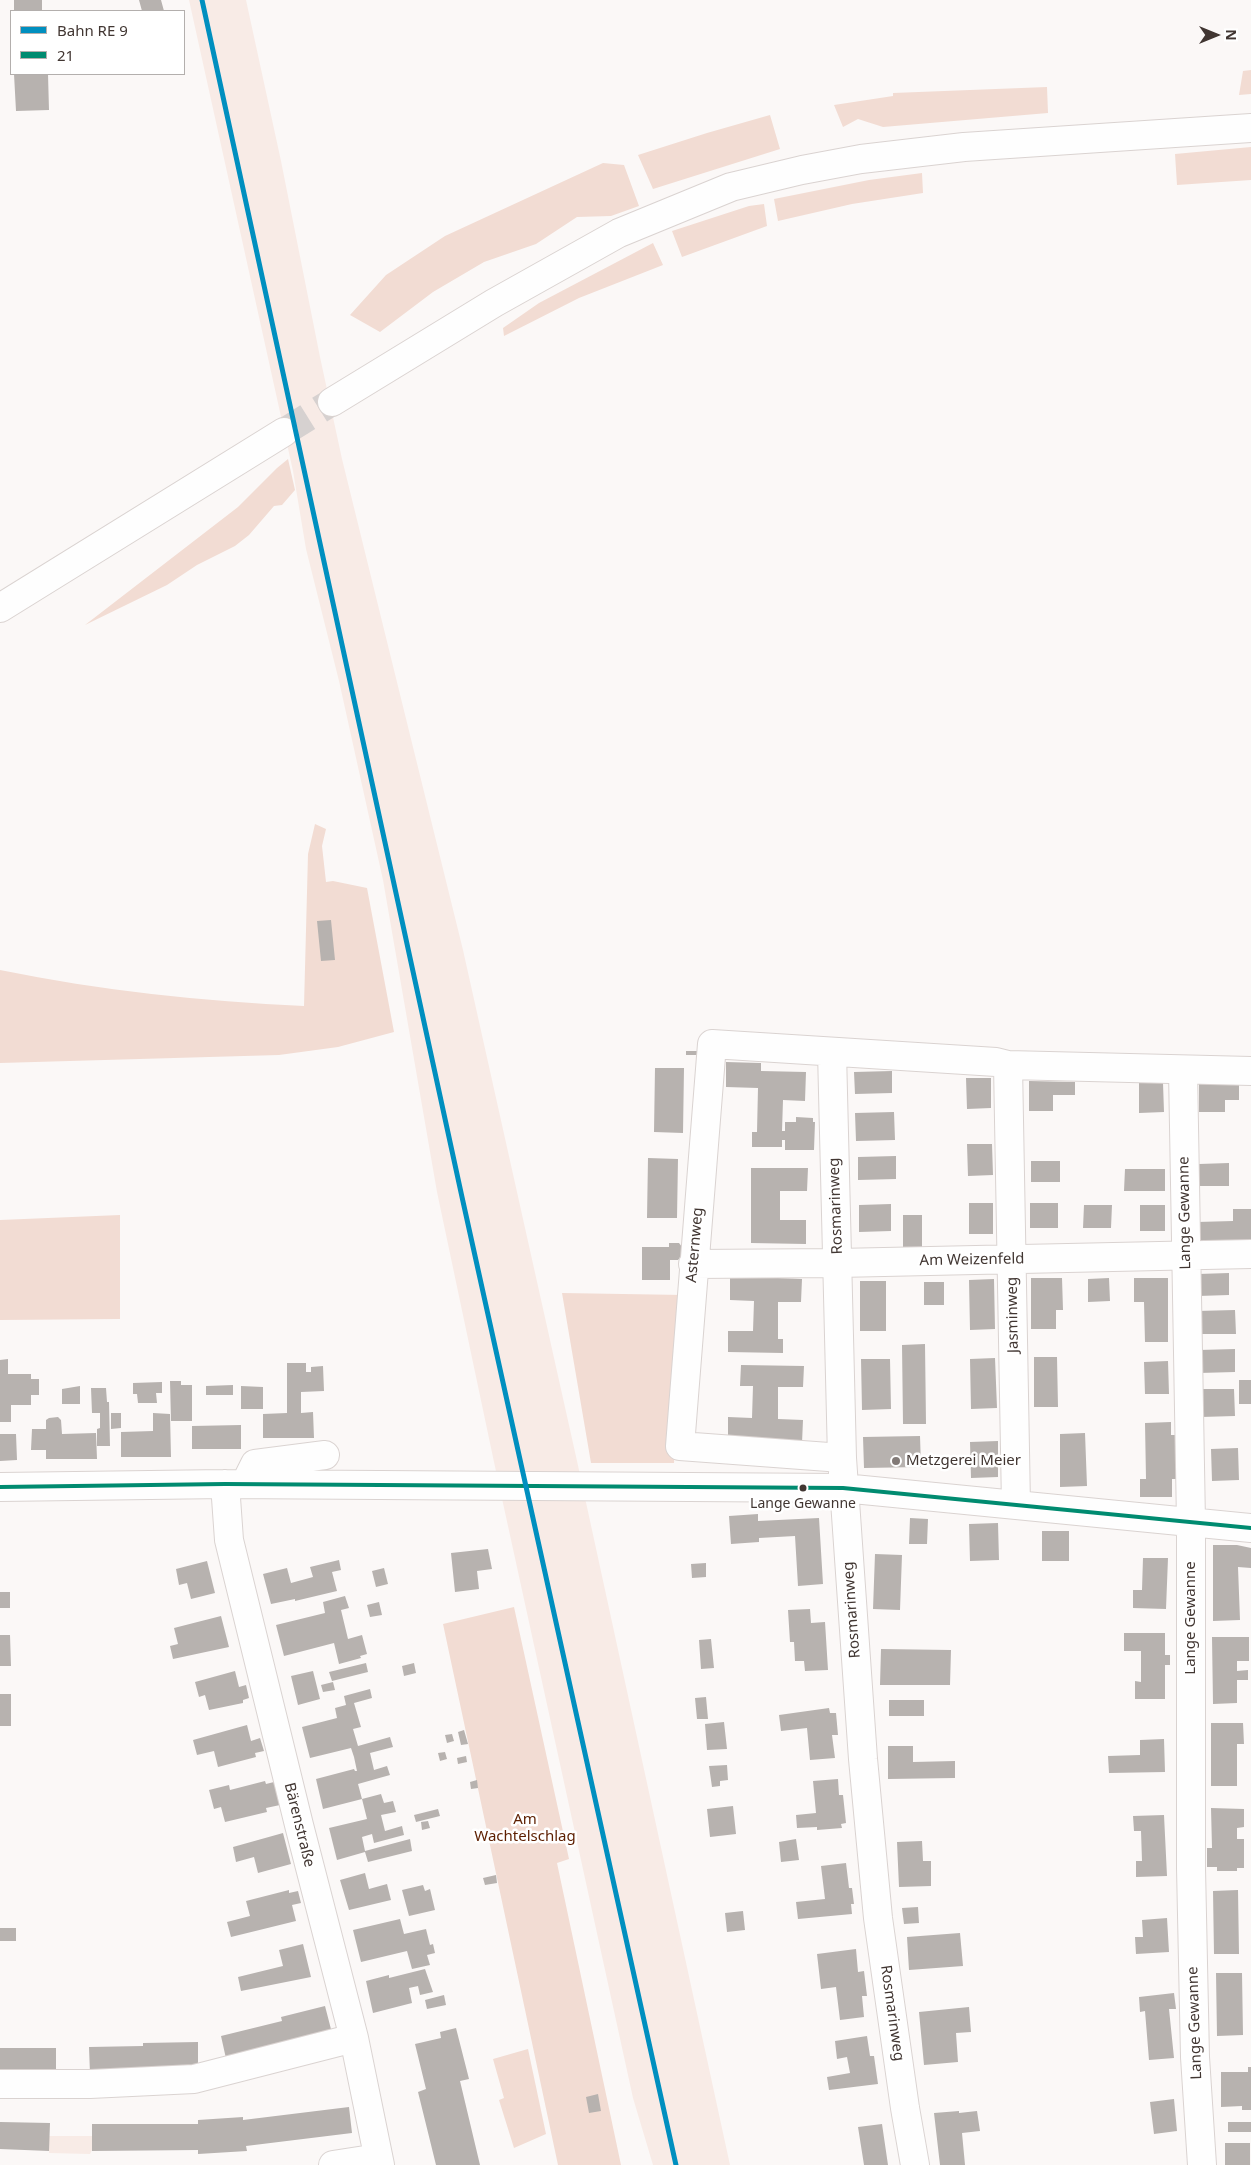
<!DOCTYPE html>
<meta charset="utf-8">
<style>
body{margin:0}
#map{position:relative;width:1251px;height:2165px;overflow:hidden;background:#fbf8f7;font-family:"Noto Sans",sans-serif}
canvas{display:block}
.legend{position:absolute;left:10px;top:10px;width:175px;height:65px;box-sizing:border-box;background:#fff;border:1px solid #b3afad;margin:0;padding:6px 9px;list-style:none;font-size:15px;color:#413632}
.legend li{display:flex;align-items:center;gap:10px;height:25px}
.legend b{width:25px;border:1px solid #b3afad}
.north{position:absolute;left:1191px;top:10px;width:50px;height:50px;-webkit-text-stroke:4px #fff;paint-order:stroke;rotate:90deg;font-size:14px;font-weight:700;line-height:20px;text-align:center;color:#413632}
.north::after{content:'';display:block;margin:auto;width:18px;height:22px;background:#413632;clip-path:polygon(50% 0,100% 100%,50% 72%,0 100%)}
</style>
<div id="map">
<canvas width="1251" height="2165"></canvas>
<ul class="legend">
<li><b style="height:6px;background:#008fbf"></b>Bahn RE 9</li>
<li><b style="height:6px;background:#008b70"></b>21</li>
</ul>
<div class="north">N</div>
</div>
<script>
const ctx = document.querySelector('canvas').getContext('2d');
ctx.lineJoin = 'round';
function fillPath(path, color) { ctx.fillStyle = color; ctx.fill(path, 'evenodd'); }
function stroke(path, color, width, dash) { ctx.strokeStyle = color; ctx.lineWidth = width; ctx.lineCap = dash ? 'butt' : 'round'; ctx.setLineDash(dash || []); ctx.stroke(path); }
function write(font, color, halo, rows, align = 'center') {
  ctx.font = font + ' "Noto Sans",sans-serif'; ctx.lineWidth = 5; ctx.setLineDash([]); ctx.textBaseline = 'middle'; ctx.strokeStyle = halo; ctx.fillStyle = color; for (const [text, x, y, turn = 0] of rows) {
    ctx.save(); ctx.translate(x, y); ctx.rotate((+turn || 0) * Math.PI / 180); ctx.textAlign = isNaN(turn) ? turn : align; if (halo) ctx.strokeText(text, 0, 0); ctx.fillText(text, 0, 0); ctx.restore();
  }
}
const built = new Path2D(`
 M 189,0 L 246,0 L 281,161 L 320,357 L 342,459 L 463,950 L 577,1461 L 730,2165 L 653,2165 L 633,2098 L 494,1462 L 437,1192 L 383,880 L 339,681 L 306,549 L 293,471 Z
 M 49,2136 L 92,2136 L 92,2150 L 90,2154 L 49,2153 Z`);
const green = new Path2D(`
 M 1251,70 L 1251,94 L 1239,95 L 1243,71 Z
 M 1047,87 L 1048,113 L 883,127 L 858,119 L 843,127 L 834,105 L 893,96 L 893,93 Z
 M 770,115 L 780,149 L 653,189 L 638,155 L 707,133 Z
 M 1251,147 L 1251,180 L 1177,185 L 1175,154 Z
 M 603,163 L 624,165 L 639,206 L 611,216 L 577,217 L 536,244 L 484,262 L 433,292 L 380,332 L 350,315 L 386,275 L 445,236 Z
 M 922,173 L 923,193 L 852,204 L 778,221 L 774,199 L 869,180 Z
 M 764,204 L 767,226 L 682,257 L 672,231 L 749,206 Z
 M 653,243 L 663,265 L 579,298 L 504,336 L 503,328 L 539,303 Z
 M 288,459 L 295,490 L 282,505 L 274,506 L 249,535 L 235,546 L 197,565 L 167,585 L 85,625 L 238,507 L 277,468 Z
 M 315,824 L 326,829 L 322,846 L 326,882 L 333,881 L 367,888 L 394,1032 L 338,1047 L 279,1055 L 0,1063 L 0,970 C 101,991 202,1001 304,1006 L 308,854 Z
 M 120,1215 L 120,1319 L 0,1320 L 0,1220 Z
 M 562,1293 L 684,1295 L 674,1463 L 591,1463 Z
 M 514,1607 L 569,1859 L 557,1863 L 621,2165 L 558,2165 L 443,1624 Z
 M 528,2049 L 546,2134 L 514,2148 L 499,2100 L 504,2098 L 493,2059 Z`);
const building = new Path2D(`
 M 14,0 L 42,0 L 42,11 L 14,11 Z
 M 139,0 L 161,0 L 164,11 L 142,11 Z
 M 14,74 L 48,74 L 49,110 L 16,111 Z
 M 331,920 L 335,960 L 321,961 L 317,921 Z
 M 686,1051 L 697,1051 L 697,1055 L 686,1055 Z
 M 726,1062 L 761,1063 L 761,1071 L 806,1072 L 805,1101 L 783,1100 L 782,1131 L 785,1131 L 785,1122 L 796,1122 L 796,1117 L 813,1118 L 813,1122 L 815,1122 L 814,1150 L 785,1150 L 785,1140 L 782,1140 L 782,1147 L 752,1147 L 752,1132 L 757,1132 L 758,1088 L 726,1087 Z
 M 655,1068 L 684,1068 L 683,1133 L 654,1132 Z
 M 892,1071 L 892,1093 L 855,1094 L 854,1072 Z
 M 966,1078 L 991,1078 L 991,1108 L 967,1109 Z
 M 1029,1081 L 1075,1082 L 1075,1095 L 1053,1095 L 1053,1111 L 1029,1111 Z
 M 1139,1083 L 1163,1083 L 1164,1112 L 1139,1113 Z
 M 1199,1084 L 1239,1085 L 1239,1100 L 1225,1100 L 1225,1112 L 1199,1112 Z
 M 894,1112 L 895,1140 L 856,1141 L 855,1113 Z
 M 967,1144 L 992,1144 L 993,1175 L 968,1176 Z
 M 896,1156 L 896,1179 L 858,1180 L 858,1157 Z
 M 648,1158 L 678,1159 L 677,1218 L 647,1218 Z
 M 1031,1161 L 1060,1161 L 1060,1182 L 1031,1182 Z
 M 1229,1163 L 1229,1186 L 1199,1186 L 1199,1164 Z
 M 751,1168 L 808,1168 L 807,1191 L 780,1191 L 780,1220 L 806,1220 L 806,1244 L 751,1243 Z
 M 1125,1169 L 1165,1169 L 1165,1191 L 1124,1191 Z
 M 969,1203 L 993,1203 L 993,1234 L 969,1234 Z
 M 1030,1203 L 1058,1203 L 1058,1228 L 1030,1228 Z
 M 891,1204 L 891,1231 L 859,1232 L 859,1205 Z
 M 1084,1205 L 1112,1205 L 1111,1228 L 1083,1228 Z
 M 1140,1205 L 1165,1205 L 1165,1231 L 1140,1231 Z
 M 1233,1209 L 1251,1209 L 1251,1243 L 1198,1245 L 1197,1222 L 1233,1221 Z
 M 903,1215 L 922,1215 L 922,1248 L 903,1248 Z
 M 669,1243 L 679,1243 L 682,1247 L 683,1254 L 678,1260 L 670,1260 L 670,1280 L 642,1280 L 642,1247 L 669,1247 Z
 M 1229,1273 L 1229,1295 L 1198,1296 L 1198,1274 Z
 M 730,1276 L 802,1279 L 801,1302 L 778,1302 L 778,1339 L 783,1339 L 783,1353 L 728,1352 L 728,1331 L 753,1331 L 754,1301 L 730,1300 Z
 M 1031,1278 L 1062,1278 L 1063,1310 L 1056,1310 L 1056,1329 L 1031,1329 Z
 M 1109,1278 L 1110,1301 L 1088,1302 L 1088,1279 Z
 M 1134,1278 L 1168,1278 L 1168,1342 L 1145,1342 L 1144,1302 L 1134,1302 Z
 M 994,1279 L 995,1329 L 970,1330 L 969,1280 Z
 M 860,1281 L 886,1281 L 886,1331 L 860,1331 Z
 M 924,1282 L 944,1282 L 944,1305 L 924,1305 Z
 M 1235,1310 L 1236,1334 L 1198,1334 L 1197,1311 Z
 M 925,1344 L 926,1424 L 903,1424 L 902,1345 Z
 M 1235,1349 L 1235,1372 L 1199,1373 L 1199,1350 Z
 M 1034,1357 L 1057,1357 L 1058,1407 L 1034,1407 Z
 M 995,1358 L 997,1408 L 971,1409 L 970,1359 Z
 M 8,1359 L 8,1374 L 31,1374 L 31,1379 L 39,1379 L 39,1395 L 31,1395 L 31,1405 L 11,1405 L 11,1422 L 0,1422 L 0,1360 Z
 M 861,1359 L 890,1359 L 891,1409 L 862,1410 Z
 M 1168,1361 L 1169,1394 L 1145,1394 L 1144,1362 Z
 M 287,1363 L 306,1363 L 306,1372 L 311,1372 L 311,1367 L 323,1366 L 324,1391 L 301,1392 L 301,1413 L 313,1412 L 314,1438 L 263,1438 L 263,1414 L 287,1413 Z
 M 741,1365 L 804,1366 L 803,1387 L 778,1387 L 778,1419 L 803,1420 L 802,1443 L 728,1441 L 728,1417 L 752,1418 L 753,1386 L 740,1386 Z
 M 1239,1380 L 1251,1380 L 1251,1404 L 1239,1404 Z
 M 170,1381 L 181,1381 L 181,1385 L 192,1385 L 192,1421 L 171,1421 Z
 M 162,1382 L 162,1393 L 156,1393 L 157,1403 L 138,1403 L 137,1394 L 133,1394 L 133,1383 Z
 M 233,1385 L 233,1395 L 206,1395 L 206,1386 Z
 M 80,1386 L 80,1404 L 62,1404 L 62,1389 Z
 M 241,1386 L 263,1387 L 263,1409 L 241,1409 Z
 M 91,1388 L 106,1388 L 107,1402 L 109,1402 L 110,1446 L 97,1446 L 97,1429 L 100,1428 L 100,1413 L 92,1413 Z
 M 1201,1389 L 1234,1389 L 1235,1416 L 1201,1417 Z
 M 111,1413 L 121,1413 L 121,1428 L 111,1429 Z
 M 153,1413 L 170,1414 L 171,1457 L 121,1457 L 121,1432 L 153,1431 Z
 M 58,1417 L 61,1420 L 62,1434 L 96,1433 L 97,1459 L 46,1459 L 46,1450 L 31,1450 L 32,1429 L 46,1429 L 46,1420 L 49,1418 Z
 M 1171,1422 L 1171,1435 L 1177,1435 L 1177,1479 L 1172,1479 L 1172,1497 L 1140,1497 L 1140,1479 L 1146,1479 L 1145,1423 Z
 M 241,1425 L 241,1449 L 192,1449 L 192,1426 Z
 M 1085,1433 L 1087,1486 L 1060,1487 L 1060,1434 Z
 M 0,1434 L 16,1434 L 17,1460 L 0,1461 Z
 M 920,1436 L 921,1467 L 864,1468 L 863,1437 Z
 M 998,1441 L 998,1477 L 971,1478 L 970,1442 Z
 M 1238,1448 L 1239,1480 L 1212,1481 L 1211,1449 Z
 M 758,1514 L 758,1521 L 819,1518 L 823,1584 L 798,1586 L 795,1536 L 759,1538 L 759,1542 L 731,1544 L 729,1516 Z
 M 910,1518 L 928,1519 L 927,1544 L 909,1544 Z
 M 998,1523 L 999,1560 L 970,1561 L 969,1524 Z
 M 1042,1531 L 1069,1531 L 1069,1561 L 1042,1561 Z
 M 1213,1545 L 1237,1545 L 1251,1548 L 1251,1568 L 1238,1567 L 1240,1620 L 1213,1621 Z
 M 488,1549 L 492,1569 L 477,1571 L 479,1589 L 455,1592 L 451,1553 Z
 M 875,1554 L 902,1555 L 900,1610 L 873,1609 Z
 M 1143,1558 L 1168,1558 L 1166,1609 L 1133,1608 L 1133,1590 L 1142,1590 Z
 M 339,1560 L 341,1570 L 332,1572 L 337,1591 L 295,1601 L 295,1599 L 271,1604 L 263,1574 L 287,1568 L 291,1583 L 313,1577 L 310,1567 Z
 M 207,1561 L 215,1593 L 191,1599 L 187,1583 L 179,1585 L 176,1569 Z
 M 706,1563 L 706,1577 L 692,1578 L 691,1564 Z
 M 384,1568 L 388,1584 L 376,1587 L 372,1571 Z
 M 0,1592 L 10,1592 L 10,1608 L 0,1608 Z
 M 345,1596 L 349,1608 L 341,1610 L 348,1639 L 362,1635 L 367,1654 L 360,1656 L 361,1658 L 339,1664 L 334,1643 L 284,1656 L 276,1625 L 325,1613 L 323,1602 Z
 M 379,1602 L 382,1615 L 370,1617 L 367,1605 Z
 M 810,1609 L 811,1623 L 825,1622 L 828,1670 L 805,1671 L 804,1661 L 795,1661 L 794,1642 L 790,1642 L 788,1610 Z
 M 221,1616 L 229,1647 L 173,1659 L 170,1646 L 178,1644 L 174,1628 Z
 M 1124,1633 L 1165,1633 L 1165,1655 L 1170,1655 L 1170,1665 L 1165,1665 L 1165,1699 L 1135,1699 L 1135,1681 L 1141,1682 L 1141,1651 L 1124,1651 Z
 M 0,1635 L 10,1635 L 11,1666 L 0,1666 Z
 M 1212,1637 L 1249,1637 L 1249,1661 L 1237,1661 L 1237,1671 L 1248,1670 L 1248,1680 L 1237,1680 L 1237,1703 L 1213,1704 Z
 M 711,1639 L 714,1668 L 701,1669 L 699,1640 Z
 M 881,1649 L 951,1650 L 950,1685 L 880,1685 Z
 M 366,1663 L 368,1672 L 332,1681 L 329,1672 Z
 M 414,1663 L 416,1673 L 404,1676 L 402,1666 Z
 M 235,1671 L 239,1687 L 246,1685 L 249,1698 L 243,1700 L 243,1703 L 209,1710 L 205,1695 L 199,1697 L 195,1682 Z
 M 313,1671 L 320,1699 L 298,1705 L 291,1676 Z
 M 333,1682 L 335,1690 L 323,1692 L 321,1685 Z
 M 370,1689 L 372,1698 L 354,1703 L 361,1727 L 353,1729 L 358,1746 L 390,1737 L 393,1747 L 370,1753 L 374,1770 L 387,1766 L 390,1775 L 358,1784 L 362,1799 L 323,1809 L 316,1779 L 354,1769 L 355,1771 L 357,1771 L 354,1757 L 351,1748 L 310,1758 L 302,1727 L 337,1718 L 335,1708 L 346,1705 L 344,1696 Z
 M 0,1694 L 11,1694 L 11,1726 L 0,1726 Z
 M 706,1697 L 708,1719 L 697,1719 L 695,1698 Z
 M 889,1700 L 924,1700 L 924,1716 L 889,1716 Z
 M 829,1708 L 830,1713 L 836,1713 L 838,1735 L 832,1735 L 835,1758 L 810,1760 L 807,1728 L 781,1731 L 779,1715 Z
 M 724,1722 L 727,1749 L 707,1750 L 705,1724 Z
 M 1211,1723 L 1243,1723 L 1244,1744 L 1237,1744 L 1237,1786 L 1211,1786 Z
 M 247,1725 L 251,1741 L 260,1738 L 264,1751 L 255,1753 L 256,1757 L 218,1767 L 214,1751 L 197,1755 L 193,1740 Z
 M 464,1730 L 468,1744 L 461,1745 L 458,1732 Z
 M 452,1734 L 454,1741 L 447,1743 L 445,1735 Z
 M 1164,1739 L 1165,1772 L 1109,1773 L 1108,1756 L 1140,1755 L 1140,1740 Z
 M 888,1746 L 913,1746 L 913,1762 L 955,1761 L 955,1778 L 888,1779 Z
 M 445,1752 L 447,1759 L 440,1761 L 438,1753 Z
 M 466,1756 L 467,1762 L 458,1764 L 457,1758 Z
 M 727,1765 L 728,1780 L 720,1781 L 720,1786 L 712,1787 L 709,1766 Z
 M 838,1779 L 839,1795 L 843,1795 L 846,1823 L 841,1824 L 842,1828 L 817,1830 L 817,1827 L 797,1828 L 796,1815 L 816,1813 L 813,1781 Z
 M 477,1780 L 478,1788 L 471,1789 L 470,1782 Z
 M 265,1781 L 266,1784 L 274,1782 L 280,1805 L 266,1808 L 267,1812 L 225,1822 L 221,1807 L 214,1809 L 209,1790 L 229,1785 L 230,1790 Z
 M 381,1794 L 384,1803 L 393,1801 L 396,1812 L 381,1815 L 385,1831 L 402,1826 L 404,1835 L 374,1843 L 372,1834 L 362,1837 L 365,1851 L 410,1839 L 412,1851 L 368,1862 L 365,1852 L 337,1860 L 329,1828 L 367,1819 L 362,1799 Z
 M 733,1806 L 736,1834 L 710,1837 L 707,1809 Z
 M 1211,1808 L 1244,1809 L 1244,1827 L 1237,1828 L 1237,1839 L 1244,1839 L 1244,1868 L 1237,1868 L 1237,1871 L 1217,1871 L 1217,1867 L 1207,1867 L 1207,1848 L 1212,1848 Z
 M 438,1809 L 440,1816 L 416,1822 L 414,1815 Z
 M 1164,1815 L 1167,1876 L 1136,1877 L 1136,1861 L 1142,1861 L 1141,1831 L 1134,1831 L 1133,1816 Z
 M 428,1821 L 430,1828 L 422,1830 L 421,1822 Z
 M 283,1833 L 291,1864 L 258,1873 L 254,1857 L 236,1862 L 233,1847 Z
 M 796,1839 L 799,1860 L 781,1862 L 779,1842 Z
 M 922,1841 L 923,1861 L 931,1861 L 931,1886 L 899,1887 L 897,1842 Z
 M 846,1863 L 849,1888 L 852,1888 L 854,1904 L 851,1904 L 852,1914 L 798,1919 L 796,1902 L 825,1899 L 821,1866 Z
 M 365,1873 L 369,1889 L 387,1884 L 391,1900 L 349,1910 L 340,1880 Z
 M 496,1875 L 497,1883 L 485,1885 L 483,1878 Z
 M 423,1885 L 425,1891 L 430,1889 L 435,1910 L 409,1916 L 402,1890 Z
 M 289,1890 L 289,1893 L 298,1891 L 301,1903 L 292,1905 L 296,1921 L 231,1937 L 227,1922 L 250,1916 L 246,1901 Z
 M 1238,1890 L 1239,1954 L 1214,1954 L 1213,1891 Z
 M 918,1907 L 919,1923 L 904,1924 L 902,1908 Z
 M 743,1911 L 745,1930 L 727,1932 L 725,1913 Z
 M 1167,1918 L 1169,1952 L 1136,1954 L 1135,1937 L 1143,1937 L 1142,1920 Z
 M 400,1919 L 404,1934 L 426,1929 L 430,1945 L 433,1944 L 435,1953 L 427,1955 L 430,1965 L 412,1969 L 407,1951 L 361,1962 L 353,1930 Z
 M 0,1928 L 16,1928 L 16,1941 L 0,1941 Z
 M 960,1933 L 963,1966 L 909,1970 L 907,1937 Z
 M 303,1944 L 311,1977 L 241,1991 L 238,1977 L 283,1966 L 279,1950 Z
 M 856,1949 L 858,1972 L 864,1971 L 867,1996 L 862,1996 L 864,2017 L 840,2020 L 836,1987 L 821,1989 L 817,1954 Z
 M 425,1969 L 433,1992 L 420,1995 L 418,1986 L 409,1988 L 412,2003 L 373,2013 L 366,1981 L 389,1975 L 389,1978 Z
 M 1216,1973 L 1242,1973 L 1243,2035 L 1217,2036 Z
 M 1174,1993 L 1176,2009 L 1169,2009 L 1174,2058 L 1149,2060 L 1145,2011 L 1140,2012 L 1139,1997 Z
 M 444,1995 L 446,2005 L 427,2009 L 425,2000 Z
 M 325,2006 L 332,2033 L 227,2063 L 221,2036 L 282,2021 L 281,2017 Z
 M 969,2007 L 971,2032 L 956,2033 L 958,2062 L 924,2065 L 919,2012 Z
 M 456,2028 L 469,2079 L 460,2081 L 480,2165 L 436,2165 L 418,2092 L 426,2089 L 415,2044 L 441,2038 L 440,2032 Z
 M 867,2036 L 870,2056 L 874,2056 L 878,2084 L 829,2090 L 827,2077 L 850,2073 L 847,2057 L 837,2059 L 835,2041 Z
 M 198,2042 L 198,2070 L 90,2074 L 89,2047 L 143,2046 L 143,2043 Z
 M 0,2048 L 56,2048 L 56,2075 L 0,2072 Z
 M 1248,2067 L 1251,2067 L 1251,2110 L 1242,2110 L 1242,2106 L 1221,2107 L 1221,2072 L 1248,2072 Z
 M 598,2094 L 601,2111 L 589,2113 L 586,2097 Z
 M 1174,2099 L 1177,2131 L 1154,2134 L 1150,2102 Z
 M 349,2107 L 352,2133 L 246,2146 L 247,2151 L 198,2154 L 198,2150 L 92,2151 L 92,2124 L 198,2124 L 198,2120 L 243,2117 L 243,2120 Z
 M 959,2111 L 959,2113 L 977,2111 L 980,2131 L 962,2133 L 965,2165 L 940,2165 L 934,2113 Z
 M 0,2122 L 50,2123 L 49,2151 L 0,2149 Z
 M 1228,2122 L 1251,2122 L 1251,2132 L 1228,2132 Z
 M 882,2124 L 888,2165 L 864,2165 L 858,2127 Z
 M 1225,2143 L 1250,2143 L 1250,2165 L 1225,2165 Z`);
const majorTunnel = new Path2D(`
 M 284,432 L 332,402`);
const minor = new Path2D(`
 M 832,1052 L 842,1458 L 863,1759 L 878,1918 L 905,2108 L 915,2165
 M 1008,1065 L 1016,1505
 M 1183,1070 L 1191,1522 L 1191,1868 L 1195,2057 L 1202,2165
 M 693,1264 L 838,1263 L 1251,1254
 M 842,1458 L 680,1446 L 712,1044 L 996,1062 L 1008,1065 L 1251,1071
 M 225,1484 L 229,1540 L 299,1825 L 354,2038 L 380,2165
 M 245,1484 L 255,1464 L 325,1455
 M 0,1487 L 225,1484 L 843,1488 L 1251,1528
 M 0,2084 L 90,2084 L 194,2079 L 354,2038
 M 333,2165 L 378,2158`);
const major = new Path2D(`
 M 332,402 L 494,303 L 619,233 L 731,187 L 802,170 L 861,159 L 964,147 L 1251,128
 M 0,608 L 284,432`);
const bus1 = new Path2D(`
 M 0,1487 L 225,1484 L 843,1488 L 1251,1528`);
const rail1 = new Path2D(`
 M 202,0 L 462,1197 L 676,2165`);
const markers = [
 [896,1461,5,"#827a77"],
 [803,1488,4.5,"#413632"]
];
const busNames = [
 ["Lange Gewanne",803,1504]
];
const streetNames = [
 ["Rosmarinweg",836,1206,-92],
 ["Lange Gewanne",1185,1213,-91],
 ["Asternweg",695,1245,-85],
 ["Am Weizenfeld",972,1260,-1],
 ["Jasminweg",1013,1315,-91],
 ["Rosmarinweg",852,1610,-94],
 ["Lange Gewanne",1191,1618,-90],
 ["Bärenstraße",299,1825,76],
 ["Rosmarinweg",892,2013,82],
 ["Lange Gewanne",1195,2023,-92]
];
const poiNames = [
 ["Metzgerei Meier",906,1461]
];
const parkNames = [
 ["Am",525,1820],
 ["Wachtelschlag",525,1837]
];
fillPath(built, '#f8ebe6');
fillPath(green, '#f2dcd3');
fillPath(building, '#b7b2af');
stroke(majorTunnel, '#d6d1d0', 28, [28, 14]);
stroke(minor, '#dad3d1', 30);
stroke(major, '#dad3d1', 30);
stroke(minor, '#fefefe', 28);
stroke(major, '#fefefe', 28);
stroke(bus1, '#008b70', 4);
stroke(rail1, '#008fbf', 5);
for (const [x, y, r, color] of markers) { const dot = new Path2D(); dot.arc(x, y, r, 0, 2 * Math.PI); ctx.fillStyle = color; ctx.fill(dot); stroke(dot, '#fff', 2); }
write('14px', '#413632', '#fff', busNames);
write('15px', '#413632', '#fff', streetNames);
write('15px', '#413632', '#fff', poiNames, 'left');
write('15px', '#5d1f00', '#fff', parkNames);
</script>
